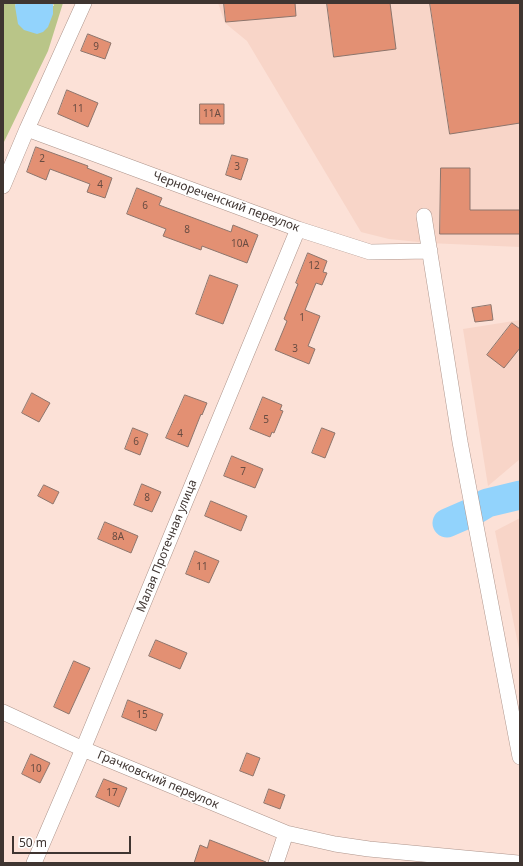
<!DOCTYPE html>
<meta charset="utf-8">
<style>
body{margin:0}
#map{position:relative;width:523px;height:866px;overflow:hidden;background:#fce1d7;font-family:"Noto Sans",sans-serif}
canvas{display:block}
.frame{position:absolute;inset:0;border:4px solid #3f3531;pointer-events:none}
.scale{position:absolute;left:12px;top:836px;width:119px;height:18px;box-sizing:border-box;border:2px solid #3f3531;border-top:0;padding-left:5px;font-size:12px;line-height:14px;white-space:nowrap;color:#3f3531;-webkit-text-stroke:3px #fff;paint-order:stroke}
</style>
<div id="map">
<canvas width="523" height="866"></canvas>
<div class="frame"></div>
<div class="scale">50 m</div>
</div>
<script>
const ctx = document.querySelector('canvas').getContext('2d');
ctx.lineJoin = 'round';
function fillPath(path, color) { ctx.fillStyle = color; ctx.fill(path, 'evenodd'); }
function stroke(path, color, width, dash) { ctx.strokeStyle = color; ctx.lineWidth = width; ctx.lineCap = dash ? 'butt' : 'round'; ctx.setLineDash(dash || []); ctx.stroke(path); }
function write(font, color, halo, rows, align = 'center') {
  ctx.font = font + ' "Noto Sans",sans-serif'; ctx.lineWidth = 3; ctx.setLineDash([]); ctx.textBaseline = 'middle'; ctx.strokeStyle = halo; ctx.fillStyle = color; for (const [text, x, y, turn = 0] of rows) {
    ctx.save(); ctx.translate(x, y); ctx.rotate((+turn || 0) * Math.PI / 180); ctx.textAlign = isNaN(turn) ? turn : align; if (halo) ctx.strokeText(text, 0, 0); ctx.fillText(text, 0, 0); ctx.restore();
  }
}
const built = new Path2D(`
 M 218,3 L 520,3 L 520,247 L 428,243 L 389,239 L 361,232 L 247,41 L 225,23 Z
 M 520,320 L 520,459 L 488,486 L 463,329 Z
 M 520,518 L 520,654 L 495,531 Z`);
const green = new Path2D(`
 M 3,3 L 16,3 L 15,6 L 54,6 L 53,3 L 63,3 L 48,51 L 3,144 Z`);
const water = new Path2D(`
 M 16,3 L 53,3 L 53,14 L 48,27 L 43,32 L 37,34 L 24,30 L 18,24 L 15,6 Z
 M 520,483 L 520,506 L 510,511 L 498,513 L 485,504 L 492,494 Z`);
const river = new Path2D(`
 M 477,509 L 487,503 L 520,495
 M 447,523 L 470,513`);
const building = new Path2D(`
 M 224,3 L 295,3 L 296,16 L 226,22 Z
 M 327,3 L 390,3 L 396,49 L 334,57 Z
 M 430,3 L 520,3 L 520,123 L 450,134 Z
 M 88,34 L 111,43 L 105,59 L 81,51 Z
 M 67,90 L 98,103 L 88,127 L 58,114 Z
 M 200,104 L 224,104 L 224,124 L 200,124 Z
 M 36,147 L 88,166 L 87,168 L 112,178 L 105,198 L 87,192 L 90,184 L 50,169 L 46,180 L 27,172 Z
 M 232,155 L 248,159 L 241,180 L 226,175 Z
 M 441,168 L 470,168 L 470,210 L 520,210 L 520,234 L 440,234 Z
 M 137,188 L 162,198 L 159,205 L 231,232 L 233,225 L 258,235 L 247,263 L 202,246 L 201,250 L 163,236 L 166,229 L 127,214 Z
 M 308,253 L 327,261 L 323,272 L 327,273 L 322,285 L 316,283 L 305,310 L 320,316 L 308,346 L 315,349 L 309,364 L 275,350 L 287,321 L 284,319 L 298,284 L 296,283 Z
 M 210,275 L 238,285 L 223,324 L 196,314 Z
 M 491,305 L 493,320 L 475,322 L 472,308 Z
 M 512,323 L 520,329 L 520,348 L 504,368 L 487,355 Z
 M 32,393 L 50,403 L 39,422 L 22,413 Z
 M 185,395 L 207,403 L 202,415 L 201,414 L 188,447 L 166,438 Z
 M 263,397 L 282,405 L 280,410 L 283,411 L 274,433 L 272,432 L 270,437 L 250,429 Z
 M 133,428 L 148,434 L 140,455 L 125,449 Z
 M 322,428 L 335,433 L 325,458 L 312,453 Z
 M 232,456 L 263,469 L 255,488 L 224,476 Z
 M 142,484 L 161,492 L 152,512 L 134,505 Z
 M 44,485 L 59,492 L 53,504 L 38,496 Z
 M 211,501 L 247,516 L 241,531 L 205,516 Z
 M 105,522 L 138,536 L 131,553 L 98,539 Z
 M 195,551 L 219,561 L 209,583 L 186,574 Z
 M 156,640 L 187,653 L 180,669 L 149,656 Z
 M 74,661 L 90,668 L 69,714 L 54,707 Z
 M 128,700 L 163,714 L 156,731 L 122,717 Z
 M 247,753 L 260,758 L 253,776 L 240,771 Z
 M 31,754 L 50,763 L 40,783 L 22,774 Z
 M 104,779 L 127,788 L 119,807 L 96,797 Z
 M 269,789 L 285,795 L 280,809 L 264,803 Z
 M 210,840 L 266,862 L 265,863 L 194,863 L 200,845 L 207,848 Z`);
const minor = new Path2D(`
 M 27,129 L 298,229 L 370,252 L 430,251
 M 3,186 L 27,129 L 84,3
 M 424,216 L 460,442 L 520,757
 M 3,712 L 83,749 L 286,833 L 276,863
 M 286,833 L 335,844 L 369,849 L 518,863
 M 34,863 L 83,749 L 298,229`);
const numberNames = [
 ["9",96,47],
 ["11",78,109],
 ["11А",212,114],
 ["2",42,159],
 ["3",237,167],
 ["4",100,185],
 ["6",145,206],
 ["8",187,230],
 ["10А",240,244],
 ["12",314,266],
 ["1",302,318],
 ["3",295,349],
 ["5",266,420],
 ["4",180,434],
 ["6",136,442],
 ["7",243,472],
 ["8",147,498],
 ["8А",118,537],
 ["11",202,567],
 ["15",142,715],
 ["10",36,769],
 ["17",112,793]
];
const streetNames = [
 ["Чернореченский переулок",226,202,20],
 ["Малая Протечная улица",167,546,-68],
 ["Грачковский переулок",158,780,23]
];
fillPath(built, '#f8d5c8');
fillPath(green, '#b9c588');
fillPath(water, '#92d3fc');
stroke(river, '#92d3fc', 29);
fillPath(building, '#e39073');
stroke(building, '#8d756c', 1);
stroke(minor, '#ae958c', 16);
stroke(minor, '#fff', 15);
write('10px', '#684c42', null, numberNames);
write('12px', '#3f3531', '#fff', streetNames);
</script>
